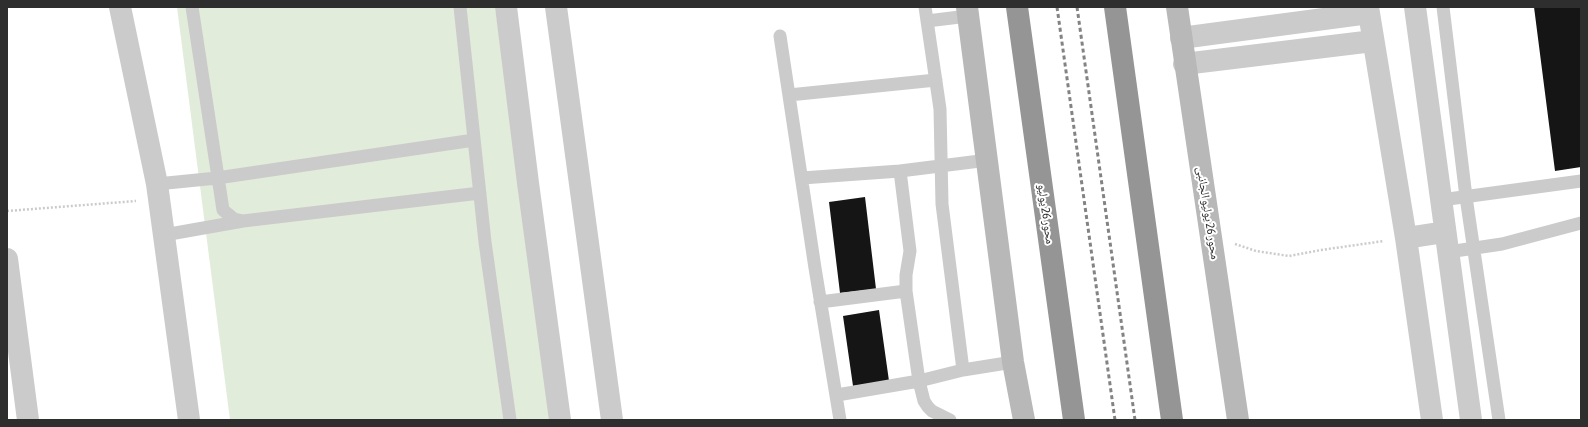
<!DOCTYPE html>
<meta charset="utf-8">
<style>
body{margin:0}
#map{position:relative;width:1588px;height:427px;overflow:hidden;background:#fff;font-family:"Asap Condensed",sans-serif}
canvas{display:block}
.frame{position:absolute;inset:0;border:8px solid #2e2e2e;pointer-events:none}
</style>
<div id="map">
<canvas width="1588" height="427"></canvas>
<div class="frame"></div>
</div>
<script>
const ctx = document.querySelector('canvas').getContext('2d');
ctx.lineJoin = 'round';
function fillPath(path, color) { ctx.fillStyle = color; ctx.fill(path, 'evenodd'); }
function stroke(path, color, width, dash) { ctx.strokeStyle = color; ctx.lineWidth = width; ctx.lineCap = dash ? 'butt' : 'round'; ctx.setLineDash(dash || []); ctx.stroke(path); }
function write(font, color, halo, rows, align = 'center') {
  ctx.font = font + ' "Asap Condensed","Noto Naskh Arabic",sans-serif'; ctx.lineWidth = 4; ctx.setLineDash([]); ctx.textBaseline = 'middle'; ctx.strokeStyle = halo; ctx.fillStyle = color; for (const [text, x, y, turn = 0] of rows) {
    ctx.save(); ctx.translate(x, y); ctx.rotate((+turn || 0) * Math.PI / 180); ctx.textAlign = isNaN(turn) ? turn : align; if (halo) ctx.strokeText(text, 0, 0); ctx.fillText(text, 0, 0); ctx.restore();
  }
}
const green = new Path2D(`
 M 177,7 L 495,7 L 552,420 L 230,420 Z`);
const building = new Path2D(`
 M 1534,7 L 1581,7 L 1581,167 L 1555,171 Z
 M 865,197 L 876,289 L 840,293 L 829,202 Z
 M 879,310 L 889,381 L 853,386 L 843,316 Z`);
const path = new Path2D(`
 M 7,211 L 136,201
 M 1235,244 L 1256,251 L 1289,256 L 1321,250 L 1384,241`);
const lane = new Path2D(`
 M 192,7 L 223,210 L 234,219 L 243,221
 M 460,7 L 485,242 L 510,420
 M 925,7 L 940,109 L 942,204 L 963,370
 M 1443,7 L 1466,197 L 1499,420
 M 927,21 L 968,16
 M 780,36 L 815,268 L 840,420
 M 789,95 L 936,80
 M 900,171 L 910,251 L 906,275 L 906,291 L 919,381 L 924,401 L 928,407 L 932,411 L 950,420
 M 802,178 L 900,171 L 988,160
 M 157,184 L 217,178 L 474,140
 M 1441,200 L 1581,181
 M 164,235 L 243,221 L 480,193
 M 1448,252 L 1502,244 L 1581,223
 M 820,302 L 906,291
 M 837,395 L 919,381 L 963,370 L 1013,362`);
const street = new Path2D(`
 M 120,7 L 157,184 L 189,420
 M 506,7 L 528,183 L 560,420
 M 556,7 L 612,420
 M 1368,7 L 1406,238 L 1432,420
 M 1415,7 L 1471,420
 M 1181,38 L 1369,13
 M 1184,64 L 1373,41
 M 1406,238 L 1445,232
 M 7,259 L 28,420`);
const secondary = new Path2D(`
 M 967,7 L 1013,362 L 1024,420
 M 1177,7 L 1238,420`);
const highway = new Path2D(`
 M 1017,7 L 1074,420
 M 1115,7 L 1172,420`);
const rail = new Path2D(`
 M 1057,7 L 1115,420
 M 1077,7 L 1135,420`);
const streetNames = [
 ["محور 26 يوليو الجانبى",1208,213,81],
 ["محور 26 يوليو",1046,214,82]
];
fillPath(green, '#e2ecda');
fillPath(building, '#151515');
stroke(path, '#cbcbcb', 2.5, [2, 2]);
stroke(lane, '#cbcbcb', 13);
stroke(street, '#cbcbcb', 22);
stroke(secondary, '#b8b8b8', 22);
stroke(highway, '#959595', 22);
stroke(rail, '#838383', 3, [4, 3]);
write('12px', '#2e2e2e', '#fff', streetNames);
</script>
